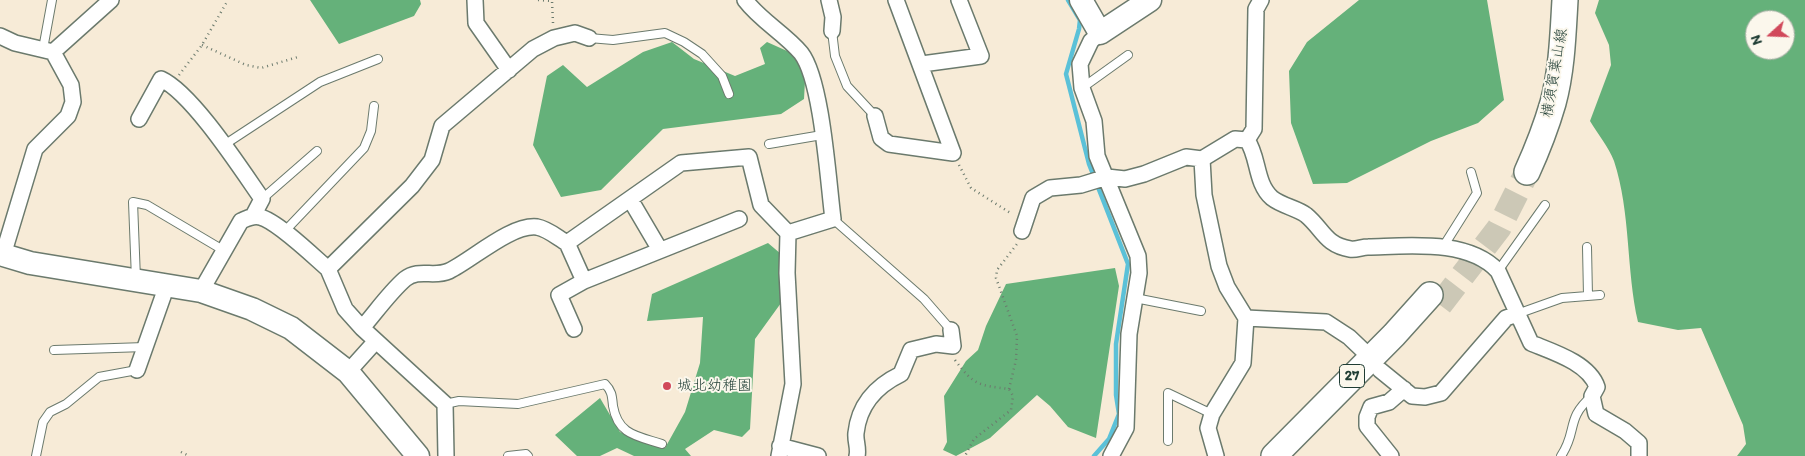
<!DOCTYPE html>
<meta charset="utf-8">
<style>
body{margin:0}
#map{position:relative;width:1805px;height:456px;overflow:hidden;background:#f7ebd7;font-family:Itim,sans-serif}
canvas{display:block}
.north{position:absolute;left:1745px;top:10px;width:50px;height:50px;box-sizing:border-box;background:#fbf7ec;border:1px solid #a3ada2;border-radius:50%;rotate:250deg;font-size:14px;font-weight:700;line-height:20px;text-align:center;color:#1f3d34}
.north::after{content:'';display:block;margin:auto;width:18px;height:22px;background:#d1495b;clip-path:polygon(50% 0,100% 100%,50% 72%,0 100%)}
</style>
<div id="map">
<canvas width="1805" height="456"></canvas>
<div class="north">N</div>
</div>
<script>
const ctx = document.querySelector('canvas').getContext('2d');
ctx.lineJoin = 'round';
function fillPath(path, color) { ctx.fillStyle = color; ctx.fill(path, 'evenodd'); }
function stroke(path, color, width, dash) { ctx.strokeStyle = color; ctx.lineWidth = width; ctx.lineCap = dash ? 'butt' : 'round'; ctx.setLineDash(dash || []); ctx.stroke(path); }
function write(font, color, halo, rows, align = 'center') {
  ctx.font = font + ' Itim,"Klee One",sans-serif'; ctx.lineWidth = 4; ctx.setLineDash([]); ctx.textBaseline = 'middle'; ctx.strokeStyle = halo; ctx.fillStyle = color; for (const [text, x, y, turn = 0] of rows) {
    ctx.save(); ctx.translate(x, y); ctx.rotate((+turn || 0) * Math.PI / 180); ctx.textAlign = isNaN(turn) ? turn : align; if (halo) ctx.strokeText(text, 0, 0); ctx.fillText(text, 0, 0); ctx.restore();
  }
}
const forest = new Path2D(`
 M 310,0 L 420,0 L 421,4 L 414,16 L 339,44 Z
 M 1359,0 L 1487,0 L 1504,100 L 1478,123 L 1431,141 L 1347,183 L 1313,184 L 1291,123 L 1289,71 L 1307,42 Z
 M 1599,0 L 1805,0 L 1805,456 L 1737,456 L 1746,444 L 1743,425 L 1701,328 L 1678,330 L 1638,322 C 1626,270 1631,213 1614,161 C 1609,148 1598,134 1590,121 L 1611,65 L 1609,45 L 1595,13 ZM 1755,20 L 1785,20 L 1785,50 L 1755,50 Z
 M 672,42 L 694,59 L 735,76 L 765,64 L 760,48 L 767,42 L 796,55 L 805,81 L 804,99 L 781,114 L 663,129 L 601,190 L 561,197 L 533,145 L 547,76 L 563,65 L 587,87 L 643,52 Z
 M 768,243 L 781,254 L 781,303 L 755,339 L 750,429 L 742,437 L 714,430 L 685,449 L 691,456 L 634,456 L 617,448 L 600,456 L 577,456 L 555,435 L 600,398 L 620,432 L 665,448 L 685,412 L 700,363 L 703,317 L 647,321 L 652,294 Z
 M 1115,268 L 1119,286 L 1096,438 L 1068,427 L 1050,406 L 1037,395 L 990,438 L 956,456 L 943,450 L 947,442 L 944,396 L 966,361 L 978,350 L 986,326 L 1006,284 Z`);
const stream = new Path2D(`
 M 1068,0 L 1080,20 L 1079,29 L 1066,74 L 1089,164 L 1128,264 L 1116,344 L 1116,395 L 1119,414 L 1109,439 L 1094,456`);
const primaryTunnel = new Path2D(`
 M 1440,305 L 1499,228 L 1527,172`);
const path = new Path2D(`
 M 538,0 L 552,1 L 553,23
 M 202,45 L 246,65 L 261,68 L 298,57
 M 179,75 L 202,45 L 228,0
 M 959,165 L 971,188 L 1012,214
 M 955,360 C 974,386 979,385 1009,389 L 1013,396 L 1011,410 L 974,439 L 965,456
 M 1009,389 L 1016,360 L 1017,336 L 996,278 L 997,270 L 1017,244
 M 181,452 L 189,456`);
const lane = new Path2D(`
 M 832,31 L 835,56 L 847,86 L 875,116
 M 589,38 L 613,40 L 665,33 L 684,42 L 702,54 L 722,76 L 729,94
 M 43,49 L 52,0
 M 1082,88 L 1128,55
 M 769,144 L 822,135
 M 224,145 L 320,82 L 378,59
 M 262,199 L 317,151
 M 833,219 L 924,299 L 951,330
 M 284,232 L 364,148 L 371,131 L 374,106
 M 1443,247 L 1477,193 L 1471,172
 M 1587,247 L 1588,296
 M 1498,271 L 1545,205
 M 136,279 L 133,202 L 147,205 L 223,250
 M 1135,298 L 1201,311
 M 1517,314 L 1562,298 L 1600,295
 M 54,350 L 145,347
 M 445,404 L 459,401 L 518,404 L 605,384 C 612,391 612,396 613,406 C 618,435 637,436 662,444
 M 1168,441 L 1168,393 L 1212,414
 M 36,456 L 43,422 L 50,412 L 66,404 L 99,377 L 137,370
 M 508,456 L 526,454 L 528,456
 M 1561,456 C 1578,431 1565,419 1592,396`);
const street = new Path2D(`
 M 475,0 L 476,23 L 509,70
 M 745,0 C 761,21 784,33 801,53 C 822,80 828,180 833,219 L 788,233
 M 829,0 L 833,17 L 832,31
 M 1100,33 L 1091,41 L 1080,64 L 1082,88 L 1094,121 L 1097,156 L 1138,256 L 1139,273 L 1129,334 L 1126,428 L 1111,456
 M 0,36 L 15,43 L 53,52 L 71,85 L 73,102 L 68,116 L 35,149 L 3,255
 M 53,52 L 111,0
 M 922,64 L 981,56 L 959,0
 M 875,116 L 881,138 L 889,144 L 953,153 L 896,0
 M 139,119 L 161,79 C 192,93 241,169 262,199 L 253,216
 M 1247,140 L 1254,129 L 1256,9 L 1261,0
 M 1202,159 L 1204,195 L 1219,266 L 1227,287 L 1246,318 L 1243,363 L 1212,414 L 1208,428 L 1216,456
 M 630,199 L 660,250
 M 1022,231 L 1033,198 L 1050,188 L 1081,185 L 1107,177 L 1125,179 L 1144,174 L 1186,157 L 1202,159 L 1235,139 L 1247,140 C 1259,157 1255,183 1272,198 C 1282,206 1297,208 1306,215 C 1323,229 1325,245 1350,249 C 1356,250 1362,247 1368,247 C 1410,246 1468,239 1498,271 L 1531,343 C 1553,352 1589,363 1597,387 L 1592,396 L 1596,414 L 1625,431 L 1639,443 L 1639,456
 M 567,243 L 584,281
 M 328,269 L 345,309 L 362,328
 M 201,291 L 241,221 C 248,218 253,215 260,217 C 277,221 313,256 328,269 L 412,186 L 432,160 L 442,126 L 533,49 L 554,38 L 575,33 L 589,38
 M 1246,318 L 1326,322 L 1349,337 L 1370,357
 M 574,329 L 559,295 L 584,281 L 739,219
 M 137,370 L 167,285
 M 1380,370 L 1412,396 L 1425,397 L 1441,393 L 1506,318 L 1517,314
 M 348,372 L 375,342
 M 780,446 L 818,456
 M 446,456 L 445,404 L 362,328 C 376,312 389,293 405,279 C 419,268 434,278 449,271 C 472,260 511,224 537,227 C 548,229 558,238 567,243 L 681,163 L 749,157 L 761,205 L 788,233 L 787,273 L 793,384 L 779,456
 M 857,456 C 859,448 855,441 856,433 C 859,405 876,386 901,374 L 911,350 L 936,344 L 953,346 L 951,330
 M 1391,456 L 1367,426 L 1367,417 L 1371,407 L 1389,402 L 1404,389`);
const secondary = new Path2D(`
 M 1081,0 L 1100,33 L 1150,0
 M 0,254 L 30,263 L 201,291 L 252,309 L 291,328 L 348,372 L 418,456`);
const primary = new Path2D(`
 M 1527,172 C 1537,150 1546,127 1553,103 C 1562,70 1563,34 1565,0
 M 1274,456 L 1394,335 L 1430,295`);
const markers = [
 [667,386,5,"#d1495b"]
];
const shields = [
 [1352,376,25]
];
const shieldNames = [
 ["27",1352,376]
];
const streetNames = [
 ["横須賀葉山線",1555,73,-80]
];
const poiNames = [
 ["城北幼稚園",677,386]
];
fillPath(forest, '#65b17a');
stroke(stream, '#5bc1d8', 4.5);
stroke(primaryTunnel, '#ccc8b6', 25, [25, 12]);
stroke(lane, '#6b7a6d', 10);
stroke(street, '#6b7a6d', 18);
stroke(secondary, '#6b7a6d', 25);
stroke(primary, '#6b7a6d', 28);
stroke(path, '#6b7a6d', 2.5, [1, 4]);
stroke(lane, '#fff', 8);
stroke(street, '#fff', 15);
stroke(secondary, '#fff', 22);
stroke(primary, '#fff', 25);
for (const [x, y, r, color] of markers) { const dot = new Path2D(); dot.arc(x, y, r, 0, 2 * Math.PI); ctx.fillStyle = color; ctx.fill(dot); stroke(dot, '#fbf7ec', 2); }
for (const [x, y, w] of shields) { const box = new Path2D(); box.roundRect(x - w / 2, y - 11.5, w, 23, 4); ctx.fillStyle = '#fbf7ec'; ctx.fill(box); stroke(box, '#1f3d34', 1); }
write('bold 14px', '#1f3d34', null, shieldNames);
write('15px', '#1f3d34', '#fbf7ec', streetNames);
write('15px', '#1f3d34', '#fbf7ec', poiNames, 'left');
</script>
